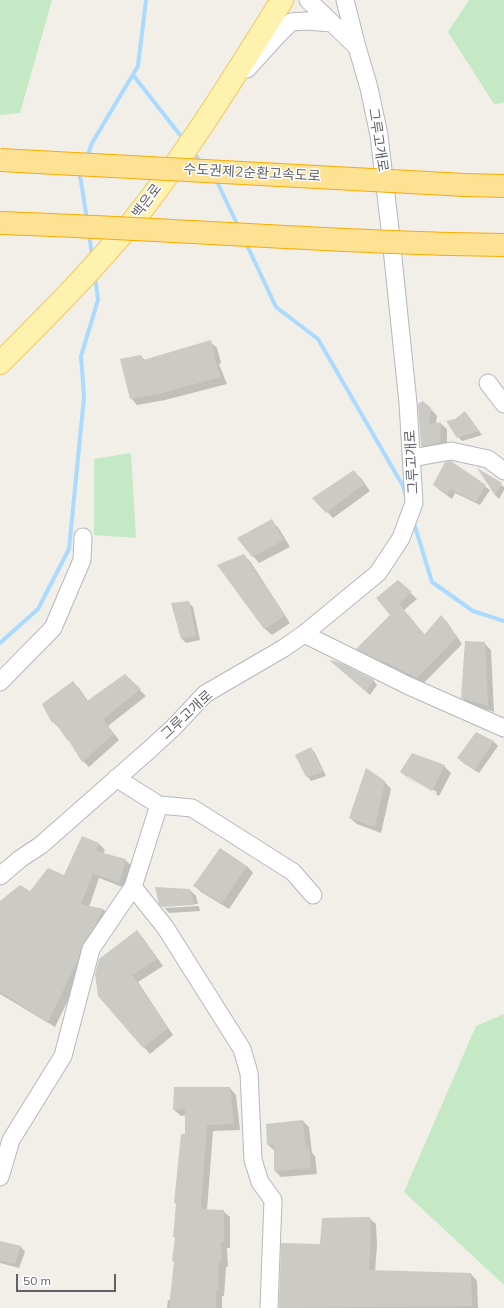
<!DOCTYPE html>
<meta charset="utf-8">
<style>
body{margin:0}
#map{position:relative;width:504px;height:1308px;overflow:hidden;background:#f1efe8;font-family:Mulish,sans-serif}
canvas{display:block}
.scale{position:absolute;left:16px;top:1274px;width:100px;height:18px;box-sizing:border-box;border:2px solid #5f6368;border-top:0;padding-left:5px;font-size:12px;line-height:14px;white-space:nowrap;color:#5f6368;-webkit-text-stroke:3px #fff;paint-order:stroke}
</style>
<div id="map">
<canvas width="504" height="1308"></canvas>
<div class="scale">50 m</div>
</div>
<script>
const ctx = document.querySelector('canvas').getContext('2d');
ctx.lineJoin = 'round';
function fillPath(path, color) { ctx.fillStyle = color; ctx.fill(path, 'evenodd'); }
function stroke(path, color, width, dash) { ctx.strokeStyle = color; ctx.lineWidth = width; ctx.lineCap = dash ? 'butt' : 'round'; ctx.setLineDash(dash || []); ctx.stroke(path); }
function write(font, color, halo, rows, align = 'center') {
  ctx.font = font + ' Mulish,"Noto Sans KR",sans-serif'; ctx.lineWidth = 3; ctx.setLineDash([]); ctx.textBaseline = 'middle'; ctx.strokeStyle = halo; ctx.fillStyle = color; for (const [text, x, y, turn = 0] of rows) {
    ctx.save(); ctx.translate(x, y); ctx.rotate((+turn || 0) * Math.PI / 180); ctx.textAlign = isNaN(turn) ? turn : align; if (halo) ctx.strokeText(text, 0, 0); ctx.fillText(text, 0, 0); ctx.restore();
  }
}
const green = new Path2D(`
 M 0,0 L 52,0 L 20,113 L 0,115 Z
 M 469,0 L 504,0 L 504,103 L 494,104 L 448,32 Z
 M 131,453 L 136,538 L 94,535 L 94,459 Z
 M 504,1014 L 504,1285 L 404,1192 L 476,1026 Z`);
const shadow = new Path2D(`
 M 210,342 L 217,348 L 221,363 L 219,364 L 227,384 L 165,400 L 137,405 L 131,398 L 141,356 L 146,361 Z
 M 431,409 L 437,416 L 436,423 L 440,423 L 447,429 L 447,449 L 428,452 L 422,446 Z
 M 469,417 L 482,435 L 462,441 L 458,437 Z
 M 452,463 L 490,490 L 480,505 L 455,493 L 452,499 L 438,489 Z
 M 480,471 L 504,487 L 504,490 L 499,499 L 495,495 Z
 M 354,472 L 361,478 L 370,491 L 333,518 L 314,498 Z
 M 271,521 L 278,527 L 290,547 L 259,563 L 253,556 Z
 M 243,555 L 250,561 L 290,623 L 272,635 L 265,629 L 219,565 Z
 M 398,581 L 417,599 L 404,610 L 425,635 L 441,616 L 447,622 L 462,644 L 423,684 L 392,667 L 391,668 L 363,654 L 357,649 L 391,615 Z
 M 188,602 L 193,607 L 200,640 L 186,643 L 182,639 Z
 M 484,643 L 491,650 L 494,712 L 469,704 L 462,698 Z
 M 335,665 L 373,680 L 377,685 L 370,695 Z
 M 124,675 L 146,696 L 108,726 L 119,740 L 89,767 L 83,761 L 72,744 L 60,728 L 59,728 L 53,722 L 43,704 L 73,683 L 79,688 L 88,701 Z
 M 476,733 L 494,742 L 498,746 L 479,773 L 462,762 L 458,758 Z
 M 311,748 L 315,753 L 326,776 L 311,781 L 307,776 Z
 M 444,766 L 451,773 L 439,796 L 408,778 L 401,772 ZM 407,775 L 437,792 L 436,794 L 407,778 Z
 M 385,782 L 391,789 L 381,833 L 357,824 L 350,818 Z
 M 83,838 L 99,844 L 105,850 L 103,854 L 125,860 L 132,866 L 125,888 L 99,878 L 89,907 L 103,909 L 109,916 L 55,1027 L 0,994 L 0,902 L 31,892 L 64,876 Z
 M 247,866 L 253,873 L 229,909 L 201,892 L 195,886 Z
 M 190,890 L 196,896 L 198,904 L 164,906 L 164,908 L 199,906 L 200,911 L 169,913 L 163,906 Z
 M 137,931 L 143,938 L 163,966 L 138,982 L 173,1035 L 150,1054 L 99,995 Z
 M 230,1088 L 236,1095 L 240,1130 L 213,1131 L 207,1210 L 223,1211 L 230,1217 L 230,1248 L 227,1248 L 228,1267 L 226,1267 L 224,1296 L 222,1296 L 222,1308 L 167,1308 L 168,1300 L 171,1300 L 175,1262 L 173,1261 L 176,1238 L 177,1205 L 175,1203 L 186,1135 L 186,1115 L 181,1116 L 174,1110 Z
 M 303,1121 L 309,1127 L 312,1153 L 315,1156 L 317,1174 L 281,1177 L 275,1171 L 275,1151 L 268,1145 Z
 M 369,1218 L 376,1224 L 377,1246 L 375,1271 L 471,1274 L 477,1281 L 478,1308 L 279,1308 L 282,1244 L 321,1245 Z
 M 0,1242 L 21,1247 L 25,1252 L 19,1268 L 0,1263 Z`);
const stream = new Path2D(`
 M 133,75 L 184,140
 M 193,152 L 202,164
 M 87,157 L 92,143 L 138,66 L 146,0
 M 82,171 L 80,175 L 87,220
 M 214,179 L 218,184 L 239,228
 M 89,232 L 92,257
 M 245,241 L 276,307 L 318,339 L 403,486 L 406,496
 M 413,520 L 432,582 L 473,611 L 504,621
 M 0,643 L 38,609 L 69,549 L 84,397 L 81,356 L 98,300 L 95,276`);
const building = new Path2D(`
 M 211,340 L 215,357 L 214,358 L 221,377 L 158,394 L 130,399 L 120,359 L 141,355 L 143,360 Z
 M 423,401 L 431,408 L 429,424 L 441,422 L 440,443 L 421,446 L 418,404 Z
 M 465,411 L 479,431 L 457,438 L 446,421 L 455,419 Z
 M 451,461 L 486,485 L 476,502 L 450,489 L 447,495 L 433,485 L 445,462 Z
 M 477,468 L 502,483 L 495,495 Z
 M 354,470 L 364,484 L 326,513 L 312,498 Z
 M 272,519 L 284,540 L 252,557 L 237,538 Z
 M 244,554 L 285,616 L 264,629 L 217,565 Z
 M 398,580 L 412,592 L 399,604 L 424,635 L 441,615 L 457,637 L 417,678 L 385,662 L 385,663 L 356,649 L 390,615 L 376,598 Z
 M 189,601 L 196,636 L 181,639 L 171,603 Z
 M 465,641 L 485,642 L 488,706 L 461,698 Z
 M 331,660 L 343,664 L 374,680 L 366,691 L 330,661 Z
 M 125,674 L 141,689 L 103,719 L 114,734 L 82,762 L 69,741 L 68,741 L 54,721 L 52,723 L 42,704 L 73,681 L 87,701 Z
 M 476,732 L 494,741 L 475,769 L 457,758 Z
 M 311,747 L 323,772 L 306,777 L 295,755 Z
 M 412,753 L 445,765 L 432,791 L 400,772 Z
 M 366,768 L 385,781 L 375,827 L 349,818 Z
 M 82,836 L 99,843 L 96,851 L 126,859 L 119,883 L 93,873 L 81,904 L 103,909 L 96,924 L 83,944 L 77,962 L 48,1022 L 0,992 L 0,901 L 20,885 L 30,891 L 48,868 L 64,875 Z
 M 220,848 L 247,866 L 222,903 L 193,886 Z
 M 155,887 L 190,889 L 194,905 L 162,907 L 159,904 Z
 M 137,930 L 157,959 L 132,975 L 168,1028 L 143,1048 L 98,996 L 95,974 L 99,959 Z
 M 174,1087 L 230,1087 L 234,1124 L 207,1125 L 201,1209 L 224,1210 L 224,1242 L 221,1242 L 222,1260 L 219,1261 L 218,1290 L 216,1290 L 216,1308 L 169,1308 L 174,1261 L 172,1261 L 175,1237 L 173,1237 L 176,1203 L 174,1203 L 181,1134 L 185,1134 L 185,1108 L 173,1110 Z
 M 303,1120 L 306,1149 L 309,1148 L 311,1168 L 274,1171 L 274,1145 L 267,1145 L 266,1124 Z
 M 370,1217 L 371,1238 L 369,1270 L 471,1273 L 472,1306 L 279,1308 L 281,1243 L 320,1244 L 322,1218 Z
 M 0,1241 L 21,1246 L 15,1264 L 0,1261 Z`);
const minor = new Path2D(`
 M 345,0 L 357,47
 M 247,69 L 278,35 L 291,22 L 306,21 L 332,23
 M 488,383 L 504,404
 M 412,458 L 451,451 L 488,459 L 504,471
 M 304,634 L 409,686 L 504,728
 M 0,682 L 53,628 L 82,560 L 83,537
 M 116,778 L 159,805 L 192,808 L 293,872 L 313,895
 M 0,876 L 20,859 L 41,845 L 149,750 L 174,727 L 205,694 L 284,648 L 304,634 L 378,573 L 401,538 L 414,503 L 408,403 L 390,229 L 379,135 L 369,88 L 357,47 L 308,0
 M 133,887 L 165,927 L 242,1049 L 249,1073 L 253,1160 L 260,1182 L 273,1200 L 269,1308
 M 0,1177 L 11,1140 L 63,1056 L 91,949 L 133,887 L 159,805`);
const major = new Path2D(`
 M 0,363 C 44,319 89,274 129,226 C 186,155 234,77 282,0`);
const highway = new Path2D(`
 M 465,185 L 504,186
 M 450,244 L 504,245`);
const highwayBridge = new Path2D(`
 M 0,160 L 465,185
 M 0,223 C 150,228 300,240 450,244`);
const streetNames = [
 ["그루고개로",378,140,81],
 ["수도권제2순환고속도로",252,173,3],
 ["백은로",147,201,-53],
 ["그루고개로",412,462,-93],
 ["그루고개로",187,715,-43]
];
fillPath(green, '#c5e8c5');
fillPath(shadow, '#0003');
stroke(stream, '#aadaff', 4);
fillPath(building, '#cccac5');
stroke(minor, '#b5b8bc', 19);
stroke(major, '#f2c960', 24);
stroke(highway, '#f9ab00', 24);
stroke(minor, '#fff', 17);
stroke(major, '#fff2af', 22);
stroke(highway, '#fde293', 22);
stroke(highwayBridge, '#f9ab00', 24, []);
stroke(highwayBridge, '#fde293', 22);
write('14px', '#5f6368', '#fff', streetNames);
</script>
